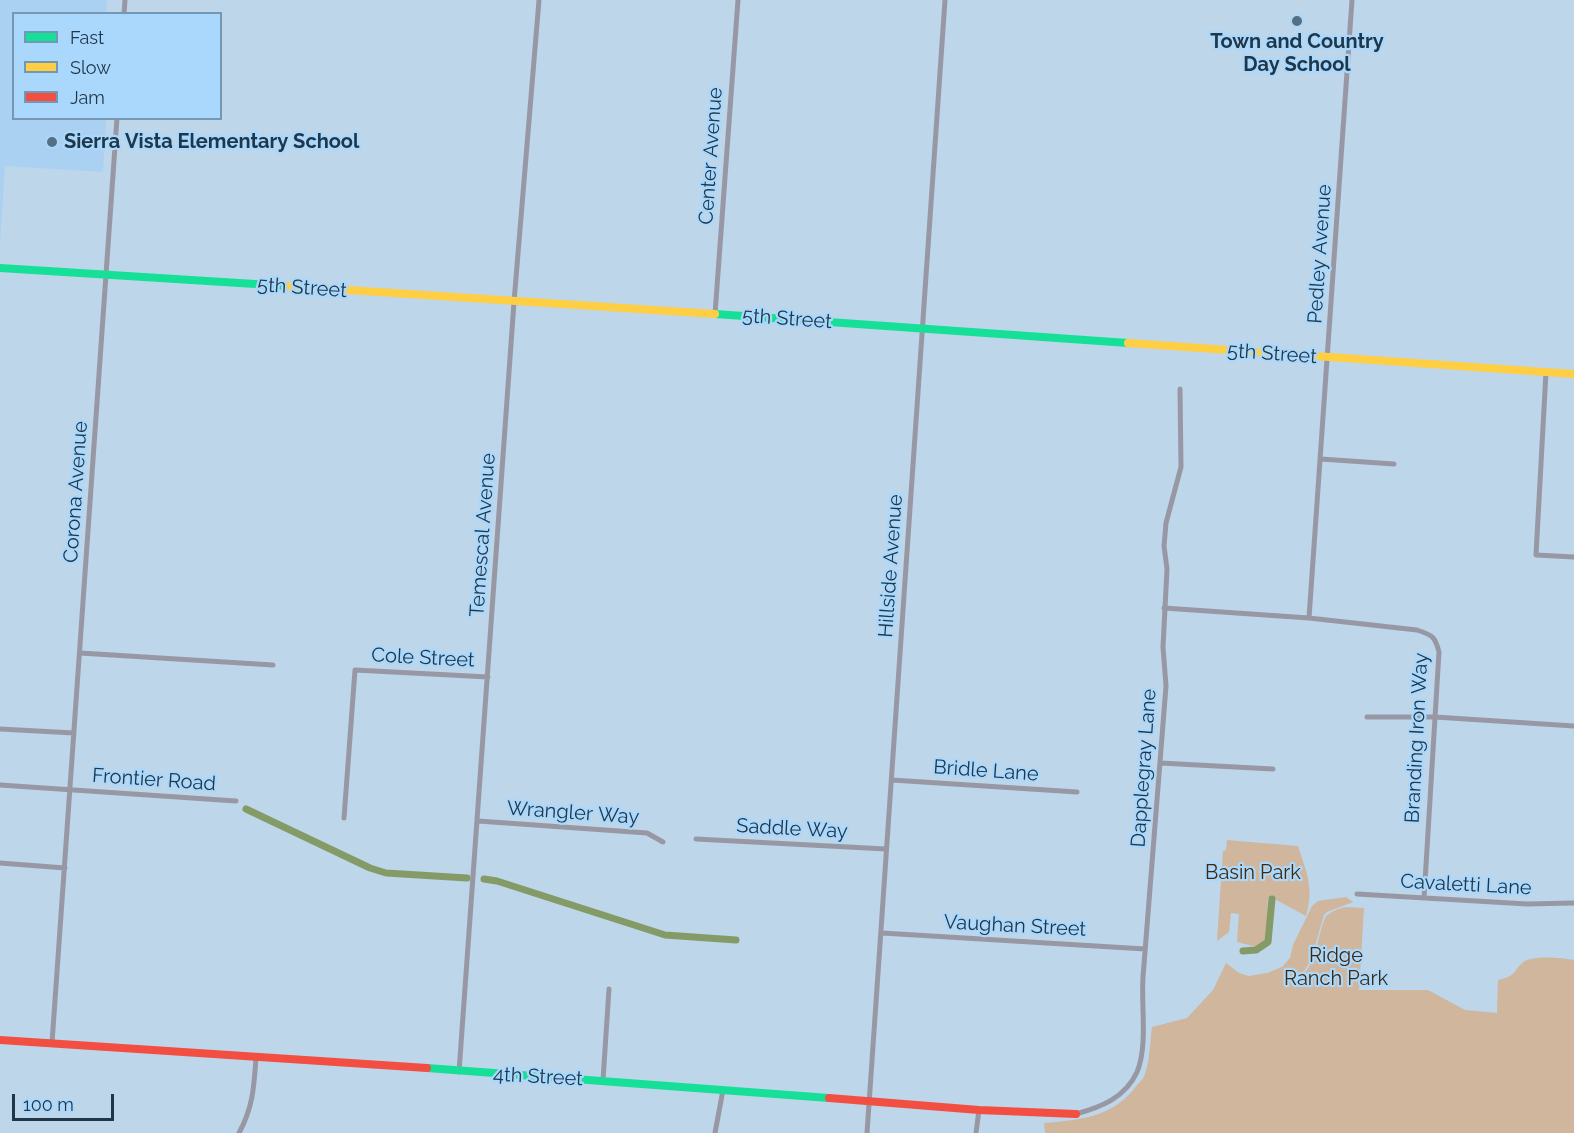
<!DOCTYPE html>
<style>
body{margin:0}
#map{position:relative;width:1574px;height:1133px;overflow:hidden;background:#bdd6ea;font-family:Raleway,sans-serif}
canvas{display:block}
.legend{position:absolute;left:12px;top:12px;width:210px;height:108px;box-sizing:border-box;background:#aad8fd;border:2px solid #7398b5;margin:0;padding:8px 10px;list-style:none;font-size:18px;color:#20374a}
.legend li{display:flex;align-items:center;gap:12px;height:30px}
.legend b{width:30px;border:2px solid #7398b5}
.scale{position:absolute;left:12px;top:1094px;width:102px;height:27px;box-sizing:border-box;border:3px solid #20374a;border-top:0;padding-left:8px;font-size:18px;line-height:21px;white-space:nowrap;color:#20374a;-webkit-text-stroke:4px #aad8fd;paint-order:stroke}
</style>
<div id="map">
<canvas width="1574" height="1133"></canvas>
<ul class="legend">
<li><b style="height:8px;background:#16e098"></b>Fast</li>
<li><b style="height:8px;background:#ffcf43"></b>Slow</li>
<li><b style="height:8px;background:#f24e42"></b>Jam</li>
</ul>
<div class="scale">100 m</div>
</div>
<script>
const ctx = document.querySelector('canvas').getContext('2d');
ctx.lineJoin = 'round';
function fillPath(path, color) { ctx.fillStyle = color; ctx.fill(path, 'evenodd'); }
function stroke(path, color, width, dash) { ctx.strokeStyle = color; ctx.lineWidth = width; ctx.lineCap = dash ? 'butt' : 'round'; ctx.setLineDash(dash || []); ctx.stroke(path); }
function write(font, color, halo, rows, align = 'center') {
  ctx.font = font + ' Raleway,sans-serif'; ctx.lineWidth = 4.5; ctx.setLineDash([]); ctx.textBaseline = 'middle'; ctx.strokeStyle = halo; ctx.fillStyle = color; for (const [text, x, y, turn = 0] of rows) {
    ctx.save(); ctx.translate(x, y); ctx.rotate((+turn || 0) * Math.PI / 180); ctx.textAlign = isNaN(turn) ? turn : align; if (halo) ctx.strokeText(text, 0, 0); ctx.fillText(text, 0, 0); ctx.restore();
  }
}
const built = new Path2D(`
 M 0,0 L 107,0 L 106,13 L 14,14 L 14,118 L 106,119 L 103,172 L 5,166 L 0,245 Z`);
const green = new Path2D(`
 M 1227,840 L 1298,846 C 1307,874 1314,887 1306,916 L 1271,897 L 1268,899 L 1266,939 L 1257,947 L 1237,942 L 1239,914 L 1231,913 L 1229,932 L 1217,941 L 1223,851 L 1226,850 Z
 M 1346,897 L 1353,902 L 1327,912 L 1324,915 L 1311,960 L 1305,970 L 1291,981 C 1319,972 1315,938 1326,916 C 1340,905 1347,907 1364,908 L 1359,990 L 1428,990 L 1465,1010 L 1497,1013 L 1498,980 C 1518,976 1513,969 1525,961 C 1537,955 1562,958 1574,960 L 1574,1133 L 1045,1133 L 1044,1123 C 1081,1120 1114,1117 1137,1085 C 1140,1082 1144,1078 1145,1074 C 1150,1060 1150,1041 1152,1027 L 1187,1018 L 1213,990 L 1226,963 L 1239,973 L 1249,976 L 1267,973 L 1282,967 L 1290,958 L 1293,945 L 1312,906 L 1318,901 Z`);
const canal = new Path2D(`
 M 246,809 L 370,868 L 386,873 L 467,878
 M 484,879 L 497,881 L 665,935 L 736,940
 M 1243,951 L 1256,950 L 1268,942 L 1272,899`);
const street = new Path2D(`
 M 124,14 L 125,0
 M 715,314 L 738,0
 M 1546,372 L 1536,555 L 1574,557
 M 1321,459 L 1394,464
 M 1164,608 L 1309,618 L 1417,630 C 1432,635 1435,636 1439,652 L 1424,898
 M 1309,618 L 1352,0
 M 80,653 L 273,665
 M 1367,717 L 1435,717 L 1574,726
 M 0,729 L 74,733
 M 1160,763 L 1273,769
 M 892,780 L 1077,792
 M 0,785 L 236,801
 M 344,818 L 355,670 L 488,677
 M 478,821 L 647,833 L 663,842
 M 696,839 L 886,849
 M 0,863 L 65,868
 M 1357,894 L 1527,904 L 1574,903
 M 882,933 L 1145,949
 M 52,1043 L 117,118
 M 459,1072 L 514,302 L 539,0
 M 603,1080 L 609,989
 M 1076,1114 C 1101,1107 1125,1098 1137,1072 C 1148,1046 1141,1006 1143,977 C 1150,880 1158,783 1166,686 L 1163,647 L 1167,569 L 1164,546 L 1166,523 L 1181,467 L 1180,389
 M 239,1133 C 253,1107 254,1087 256,1058
 M 715,1133 L 723,1090
 M 867,1133 L 945,0
 M 976,1133 L 979,1110`);
const fast = new Path2D(`
 M 0,268 L 287,286
 M 715,314 L 1128,343
 M 427,1068 L 829,1098`);
const slow = new Path2D(`
 M 287,286 L 715,314
 M 1128,343 L 1574,374`);
const jam = new Path2D(`
 M 0,1040 L 427,1068
 M 829,1098 L 979,1110 L 1076,1114`);
const markers = [
 [1297,21,6,"#576f82"],
 [52,142,6,"#576f82"]
];
const poiNames = [
 ["Town and Country",1297,42],
 ["Day School",1297,65],
 ["Sierra Vista Elementary School",64,142,"left"]
];
const streetNames = [
 ["Center Avenue",711,156,-86],
 ["Pedley Avenue",1320,254,-86],
 ["5th Street",302,288,4],
 ["5th Street",787,319,4],
 ["5th Street",1272,354,4],
 ["Corona Avenue",76,492,-86],
 ["Temescal Avenue",483,535,-86],
 ["Hillside Avenue",891,566,-86],
 ["Cole Street",423,658,3],
 ["Branding Iron Way",1417,738,-87],
 ["Dapplegray Lane",1144,768,-86],
 ["Bridle Lane",986,771,4],
 ["Frontier Road",154,780,4],
 ["Wrangler Way",573,813,4],
 ["Saddle Way",792,829,3],
 ["Cavaletti Lane",1466,885,3],
 ["Vaughan Street",1015,926,3],
 ["4th Street",538,1077,3]
];
const parkNames = [
 ["Basin Park",1253,873],
 ["Ridge",1336,956],
 ["Ranch Park",1336,979]
];
fillPath(built, '#aad1f1');
fillPath(green, '#cfb69d');
stroke(canal, '#849b68', 7);
stroke(street, '#9898a5', 5);
stroke(fast, '#16e098', 8);
stroke(slow, '#ffcf43', 8);
stroke(jam, '#f24e42', 8);
for (const [x, y, r, color] of markers) { const dot = new Path2D(); dot.arc(x, y, r, 0, 2 * Math.PI); ctx.fillStyle = color; ctx.fill(dot); stroke(dot, '#aad8fd', 2); }
write('bold 20px', '#20374a', '#aad8fd', poiNames);
write('20px', '#20374a', '#aad8fd', streetNames);
write('20px', '#42280c', '#aad8fd', parkNames);
</script>
